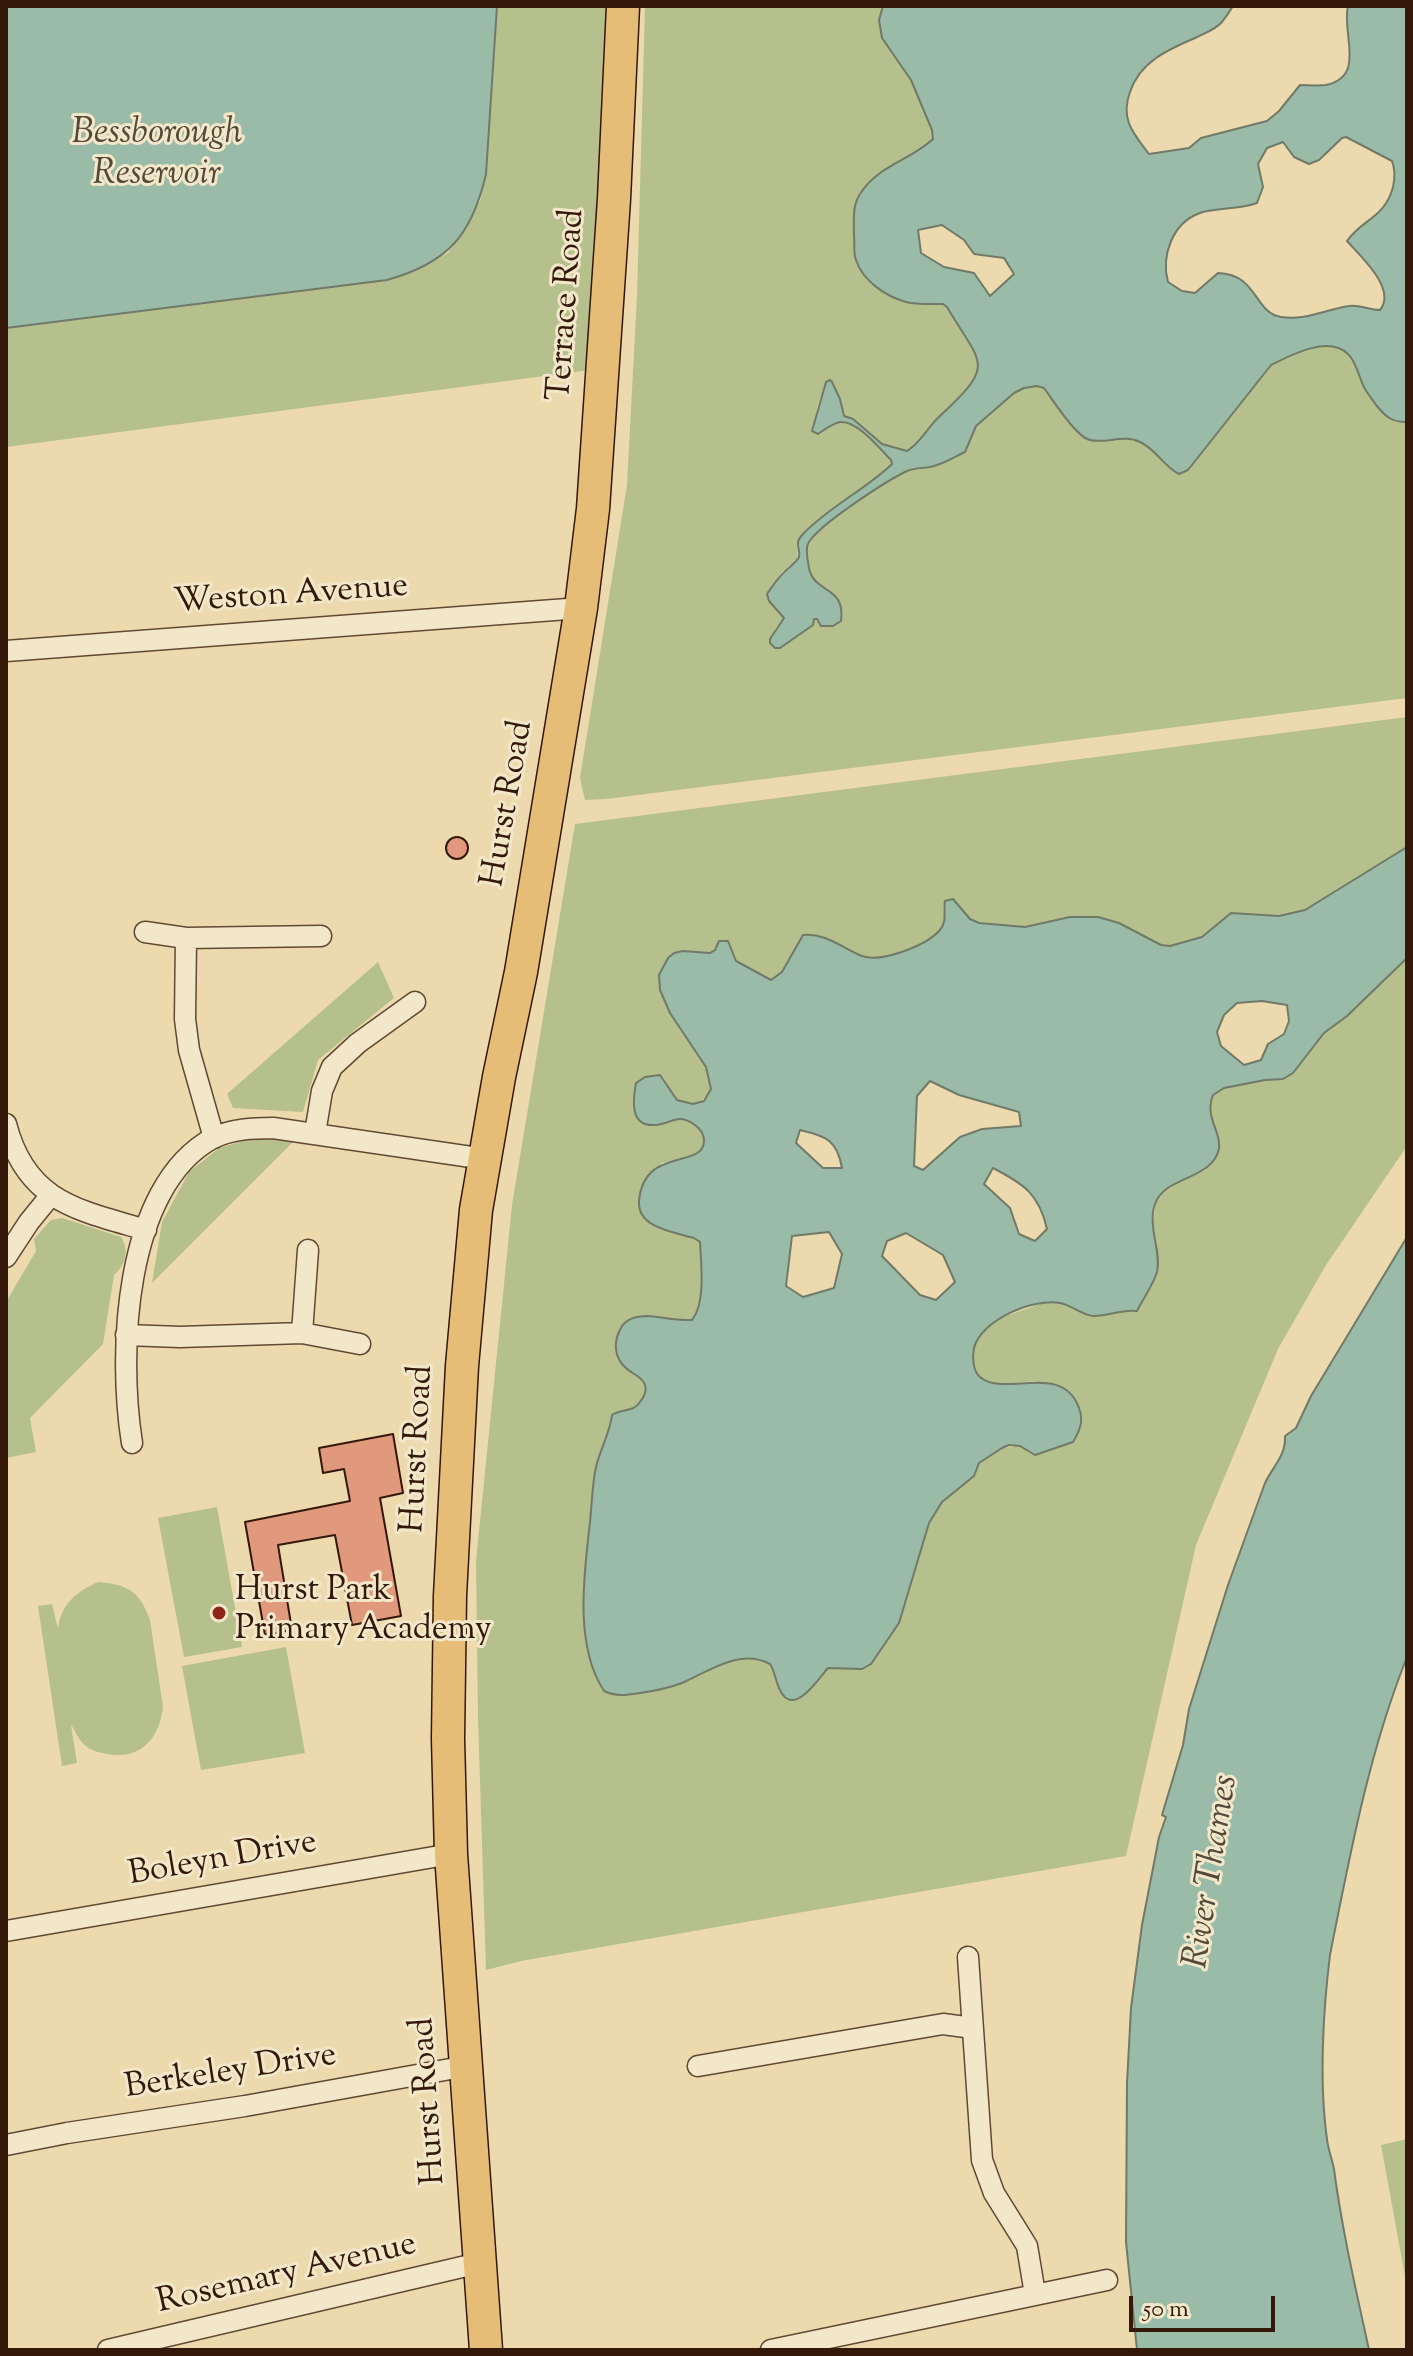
<!DOCTYPE html>
<style>
body{margin:0}
#map{position:relative;width:1413px;height:2356px;overflow:hidden;background:#ecdaae;font-family:"Sorts Mill Goudy",serif}
canvas{display:block}
.frame{position:absolute;inset:0;border:8px solid #341809;pointer-events:none}
.scale{position:absolute;left:1129px;top:2296px;width:146px;height:36px;box-sizing:border-box;border:4px solid #341809;border-top:0;padding-left:10px;font-size:24px;line-height:28px;white-space:nowrap;color:#341809;-webkit-text-stroke:6px #f3e7ca;paint-order:stroke}
</style>
<div id="map">
<canvas width="1413" height="2356"></canvas>
<div class="frame"></div>
<div class="scale">50 m</div>
</div>
<script>
const ctx = document.querySelector('canvas').getContext('2d');
ctx.lineJoin = 'round';
function fillPath(path, color) { ctx.fillStyle = color; ctx.fill(path, 'evenodd'); }
function stroke(path, color, width, dash) { ctx.strokeStyle = color; ctx.lineWidth = width; ctx.lineCap = dash ? 'butt' : 'round'; ctx.setLineDash(dash || []); ctx.stroke(path); }
function write(font, color, halo, rows, align = 'center') {
  ctx.font = font + ' "Sorts Mill Goudy",serif'; ctx.lineWidth = 6; ctx.setLineDash([]); ctx.textBaseline = 'middle'; ctx.strokeStyle = halo; ctx.fillStyle = color; for (const [text, x, y, turn = 0] of rows) {
    ctx.save(); ctx.translate(x, y); ctx.rotate((+turn || 0) * Math.PI / 180); ctx.textAlign = isNaN(turn) ? turn : align; if (halo) ctx.strokeText(text, 0, 0); ctx.fillText(text, 0, 0); ctx.restore();
  }
}
const green = new Path2D(`
 M 497,6 L 606,6 L 590,370 L 6,447 L 6,328 L 387,280 L 407,274 L 433,262 L 449,252 L 480,201 L 486,174 Z
 M 645,6 L 883,6 L 879,20 L 911,80 L 932,130 L 933,139 L 922,149 L 890,166 L 866,279 C 890,300 911,304 943,304 L 947,307 C 981,365 997,363 941,415 C 928,426 921,443 907,451 L 882,444 L 853,419 L 844,416 L 840,399 L 826,382 L 818,404 L 812,431 L 818,434 C 825,430 833,423 841,422 C 857,420 880,449 891,460 L 892,464 L 797,544 C 801,567 789,561 779,576 C 775,583 773,594 769,601 L 784,618 L 775,629 L 817,619 L 829,589 L 815,581 L 810,573 L 807,549 L 815,534 L 847,508 L 904,472 L 935,467 L 965,452 L 976,426 L 1014,393 L 1024,388 L 1037,386 L 1044,388 C 1056,404 1068,427 1085,438 C 1098,446 1124,434 1142,443 C 1153,448 1161,460 1170,469 L 1188,470 L 1271,365 C 1291,355 1328,335 1349,355 C 1357,363 1359,379 1365,389 C 1372,401 1386,412 1396,422 L 1407,422 L 1407,698 L 606,799 L 585,800 L 580,778 L 627,485 L 637,296 Z
 M 1407,717 L 1407,847 L 1305,910 L 1279,916 L 1231,913 L 1202,937 L 1170,946 L 1161,945 L 1119,923 L 1070,917 L 1025,927 L 979,923 L 943,907 L 945,919 L 939,932 L 908,951 L 889,956 L 866,958 L 822,936 L 803,935 L 782,972 L 771,980 L 715,950 L 710,953 L 683,951 L 670,1013 L 706,1067 L 711,1089 C 700,1107 696,1104 677,1100 L 663,1077 L 653,1125 C 661,1123 671,1119 678,1118 C 693,1118 716,1141 699,1154 C 690,1160 672,1161 661,1163 L 694,1238 L 700,1242 C 700,1265 707,1301 692,1320 L 684,1321 L 626,1369 C 631,1372 640,1376 643,1380 C 650,1390 641,1405 632,1409 C 625,1412 619,1410 612,1415 L 610,1431 L 600,1451 L 595,1472 L 585,1567 L 584,1621 L 597,1681 L 603,1691 L 613,1695 C 635,1691 660,1690 681,1683 C 711,1674 738,1648 770,1664 L 781,1694 L 803,1697 L 828,1668 L 862,1669 L 929,1523 L 942,1502 L 974,1476 L 978,1463 L 1002,1448 L 1021,1446 L 1031,1454 L 1036,1381 L 996,1385 L 980,1377 L 975,1369 L 973,1355 L 975,1345 L 981,1333 L 1000,1318 L 1046,1302 L 1071,1305 L 1092,1316 L 1137,1310 L 1158,1270 L 1153,1222 L 1156,1203 L 1163,1194 L 1177,1183 L 1206,1170 L 1219,1143 L 1210,1112 L 1213,1095 L 1224,1088 L 1265,1080 L 1283,1079 L 1293,1073 L 1324,1033 L 1347,1016 L 1407,958 L 1407,1146 L 1326,1265 L 1278,1349 L 1196,1545 L 1126,1856 L 521,1961 L 486,1970 L 478,1718 L 476,1561 L 512,1205 L 575,824 Z
 M 378,962 L 394,998 L 318,1060 L 303,1112 L 233,1108 L 227,1094 Z
 M 264,1135 L 295,1140 L 152,1283 L 162,1222 L 189,1172 L 219,1148 Z
 M 62,1218 L 121,1237 C 130,1250 125,1266 114,1275 L 103,1344 L 30,1418 L 36,1452 L 6,1458 L 6,1302 L 36,1251 L 34,1239 L 51,1220 Z
 M 217,1507 L 242,1647 L 184,1657 L 158,1518 Z
 M 98,1582 C 128,1585 139,1590 150,1620 L 163,1707 C 159,1741 138,1762 103,1753 C 95,1752 86,1748 81,1741 C 77,1737 75,1730 71,1725 L 77,1763 L 62,1766 L 38,1606 L 52,1604 L 58,1629 C 61,1604 76,1592 98,1582 Z
 M 286,1647 L 305,1753 L 201,1770 L 182,1666 Z
 M 1407,2139 L 1407,2287 L 1381,2145 Z`);
const water = new Path2D(`
 M 6,6 L 497,6 L 486,174 C 472,235 448,263 387,280 L 6,328 Z
 M 883,6 L 1233,6 C 1230,11 1226,17 1222,22 C 1215,30 1205,33 1195,38 C 1167,50 1140,62 1130,92 C 1120,119 1133,133 1149,154 L 1189,148 L 1201,138 L 1267,121 L 1279,111 L 1300,85 C 1308,85 1318,86 1326,85 C 1367,76 1341,33 1348,6 L 1407,6 L 1407,422 C 1391,422 1386,417 1376,405 C 1372,399 1368,394 1365,389 C 1359,379 1357,362 1348,354 C 1328,335 1291,355 1271,365 L 1188,470 L 1179,474 C 1163,466 1156,449 1140,442 C 1124,434 1106,444 1090,440 C 1076,437 1053,400 1044,388 L 1037,386 L 1024,388 L 1014,393 L 976,426 L 965,452 C 956,456 947,462 937,465 C 928,469 917,467 907,471 C 888,480 816,526 808,544 C 805,550 808,561 809,568 C 814,594 846,585 841,621 L 833,626 L 821,626 L 817,619 L 814,619 L 813,625 L 780,648 L 775,648 L 770,643 L 770,639 L 784,618 L 769,601 L 767,594 C 774,584 780,574 791,566 C 794,563 797,561 799,557 C 801,546 793,545 803,534 C 830,506 865,490 892,464 L 891,460 C 880,449 857,420 840,422 C 833,423 824,430 818,434 L 812,431 L 826,382 L 830,380 L 832,382 L 840,399 L 844,416 L 853,419 L 882,444 L 907,451 C 921,443 928,426 941,415 C 997,363 981,365 947,307 L 943,304 C 931,304 918,305 906,302 C 885,296 863,281 856,260 C 853,253 855,243 854,236 C 854,222 852,206 860,194 C 877,166 911,160 933,139 L 932,130 L 911,80 L 882,38 L 879,20 ZM 1346,137 L 1392,161 C 1395,169 1395,178 1393,187 C 1385,218 1362,219 1347,241 C 1361,257 1397,289 1380,310 C 1369,310 1359,304 1349,306 C 1327,309 1305,321 1281,317 C 1254,313 1258,274 1218,273 L 1195,293 L 1182,291 L 1168,282 C 1161,256 1172,223 1200,213 C 1217,207 1238,210 1257,203 L 1263,187 L 1258,164 L 1267,148 L 1283,142 L 1294,157 L 1309,164 L 1319,160 L 1342,138 ZM 942,225 L 964,240 L 974,254 L 1004,258 L 1014,274 L 990,296 L 974,273 L 944,267 L 921,253 L 918,230 Z
 M 1407,847 L 1407,958 L 1347,1016 L 1324,1033 L 1293,1073 L 1283,1079 L 1265,1080 L 1224,1088 L 1213,1095 C 1204,1118 1222,1132 1219,1149 C 1211,1181 1166,1175 1155,1204 C 1147,1226 1162,1253 1157,1272 C 1153,1285 1143,1299 1137,1311 C 1122,1309 1109,1316 1094,1316 C 1083,1316 1072,1305 1060,1303 C 1033,1298 981,1320 974,1348 C 972,1357 973,1371 980,1377 C 1004,1398 1062,1361 1079,1408 C 1084,1421 1080,1430 1073,1442 L 1035,1455 L 1020,1446 L 1009,1445 L 1002,1448 L 979,1463 L 974,1476 L 942,1502 L 929,1523 L 899,1623 L 871,1664 L 862,1669 L 828,1668 C 819,1678 797,1713 783,1695 C 776,1687 776,1673 770,1664 C 740,1648 710,1671 682,1683 C 669,1688 654,1691 640,1693 C 627,1695 616,1697 604,1691 C 574,1646 584,1574 590,1522 C 592,1504 592,1485 596,1467 C 600,1449 610,1433 612,1415 C 622,1408 633,1413 640,1402 C 644,1397 647,1391 645,1385 C 642,1376 632,1374 626,1368 C 614,1358 613,1341 621,1328 C 626,1318 637,1316 648,1316 C 663,1317 677,1321 692,1320 C 706,1303 701,1263 700,1242 L 694,1238 C 674,1232 637,1228 639,1201 C 644,1145 705,1170 704,1140 C 704,1134 700,1129 695,1125 C 677,1112 672,1124 655,1125 C 629,1127 633,1099 636,1083 L 645,1077 L 660,1075 L 677,1100 L 693,1104 L 704,1101 L 711,1089 L 706,1067 L 670,1013 L 660,990 L 659,975 L 668,958 L 674,953 L 683,951 L 710,953 L 715,950 L 719,941 L 728,941 L 736,961 L 771,980 L 782,972 L 803,935 C 826,933 842,948 862,956 C 881,963 925,946 939,931 C 948,922 943,912 945,901 L 953,899 L 970,919 L 979,923 L 1025,927 L 1070,917 L 1098,917 L 1119,923 L 1161,945 L 1170,946 L 1202,937 L 1231,913 L 1279,916 L 1305,910 ZM 1262,1001 L 1287,1005 L 1289,1021 L 1284,1034 L 1268,1044 L 1261,1060 L 1244,1065 L 1221,1046 L 1217,1032 L 1224,1015 L 1237,1003 ZM 930,1081 L 959,1095 L 1019,1112 L 1021,1126 L 982,1129 L 960,1137 L 923,1170 L 914,1166 L 917,1096 ZM 800,1130 C 826,1136 837,1140 842,1168 L 823,1168 L 796,1143 ZM 993,1168 C 1024,1184 1039,1194 1047,1229 L 1035,1241 L 1019,1234 L 1010,1208 L 984,1184 ZM 829,1232 L 842,1254 L 834,1288 L 803,1297 L 786,1286 L 792,1236 ZM 906,1233 L 943,1255 L 955,1282 L 936,1300 L 920,1295 L 882,1256 L 887,1241 Z
 M 1407,1237 L 1407,1657 C 1369,1752 1350,1854 1330,1955 C 1323,2011 1319,2083 1327,2139 C 1328,2149 1332,2159 1334,2169 C 1342,2230 1356,2290 1369,2350 L 1137,2350 L 1126,2242 L 1127,2083 L 1131,2008 L 1142,1925 L 1159,1837 L 1166,1817 L 1162,1815 L 1183,1745 L 1189,1709 L 1228,1585 L 1265,1483 C 1273,1466 1286,1456 1285,1436 L 1296,1428 L 1311,1396 Z`);
const building = new Path2D(`
 M446 848a11 11 0 1 1 22 0a11 11 0 1 1-22 0Z
 M 393,1434 L 403,1493 L 380,1498 L 401,1616 L 352,1625 L 335,1535 L 278,1545 L 292,1630 L 265,1635 L 245,1522 L 350,1501 L 344,1469 L 323,1473 L 319,1448 Z`);
const street = new Path2D(`
 M 6,651 L 581,608
 M 145,932 L 186,938 L 321,936
 M 186,938 L 185,1019 L 189,1050 L 214,1138
 M 6,1124 C 26,1202 78,1210 146,1230
 M 315,1133 L 322,1091 L 332,1067 L 358,1043 L 415,1002
 M 6,1257 L 29,1222 L 51,1195
 M 302,1333 L 308,1250
 M 126,1335 L 180,1337 L 302,1333 L 360,1344
 M 132,1443 C 118,1355 123,1187 213,1138 C 232,1129 253,1128 273,1128 L 485,1159
 M 6,1931 L 451,1854
 M 968,1957 L 982,2160 L 994,2193 L 1027,2246 L 1035,2294
 M 698,2066 L 943,2024 L 973,2028
 M 6,2145 L 67,2133 L 245,2106 L 467,2066
 M 108,2350 L 479,2263
 M 771,2350 L 1107,2280`);
const primary = new Path2D(`
 M 486,2350 L 451,1854 L 448,1739 L 450,1596 L 462,1366 L 476,1210 L 499,1077 L 521,972 L 581,608 L 593,509 L 614,199 L 623,6`);
const markers = [
 [219,1613,8,"#8f2418"]
];
const streetNames = [
 ["Terrace Road",569,305,-86],
 ["Weston Avenue",291,597,-4],
 ["Hurst Road",510,804,-80],
 ["Hurst Road",420,1449,-87],
 ["Boleyn Drive",223,1861,-10],
 ["Berkeley Drive",231,2074,-9],
 ["Hurst Road",431,2101,-94],
 ["Rosemary Avenue",287,2276,-13]
];
const poiNames = [
 ["Hurst Park",235,1593],
 ["Primary Academy",235,1632]
];
const waterNames = [
 ["Bessborough",157,136],
 ["Reservoir",157,177],
 ["River Thames",1214,1872,-81]
];
fillPath(green, '#b5c08c');
fillPath(water, '#99bba7');
stroke(water, '#717a68', 2);
fillPath(building, '#e1997d');
stroke(building, '#341809', 2);
stroke(street, '#624832', 23);
stroke(primary, '#341809', 35);
stroke(street, '#f3e7ca', 20);
stroke(primary, '#e6bd77', 32);
for (const [x, y, r, color] of markers) { const dot = new Path2D(); dot.arc(x, y, r, 0, 2 * Math.PI); ctx.fillStyle = color; ctx.fill(dot); stroke(dot, '#f3e7ca', 3); }
write('34px', '#341809', '#f3e7ca', streetNames);
write('34px', '#341809', '#f3e7ca', poiNames, 'left');
write('italic 36px', '#524938', '#f3e7ca', waterNames);
</script>
